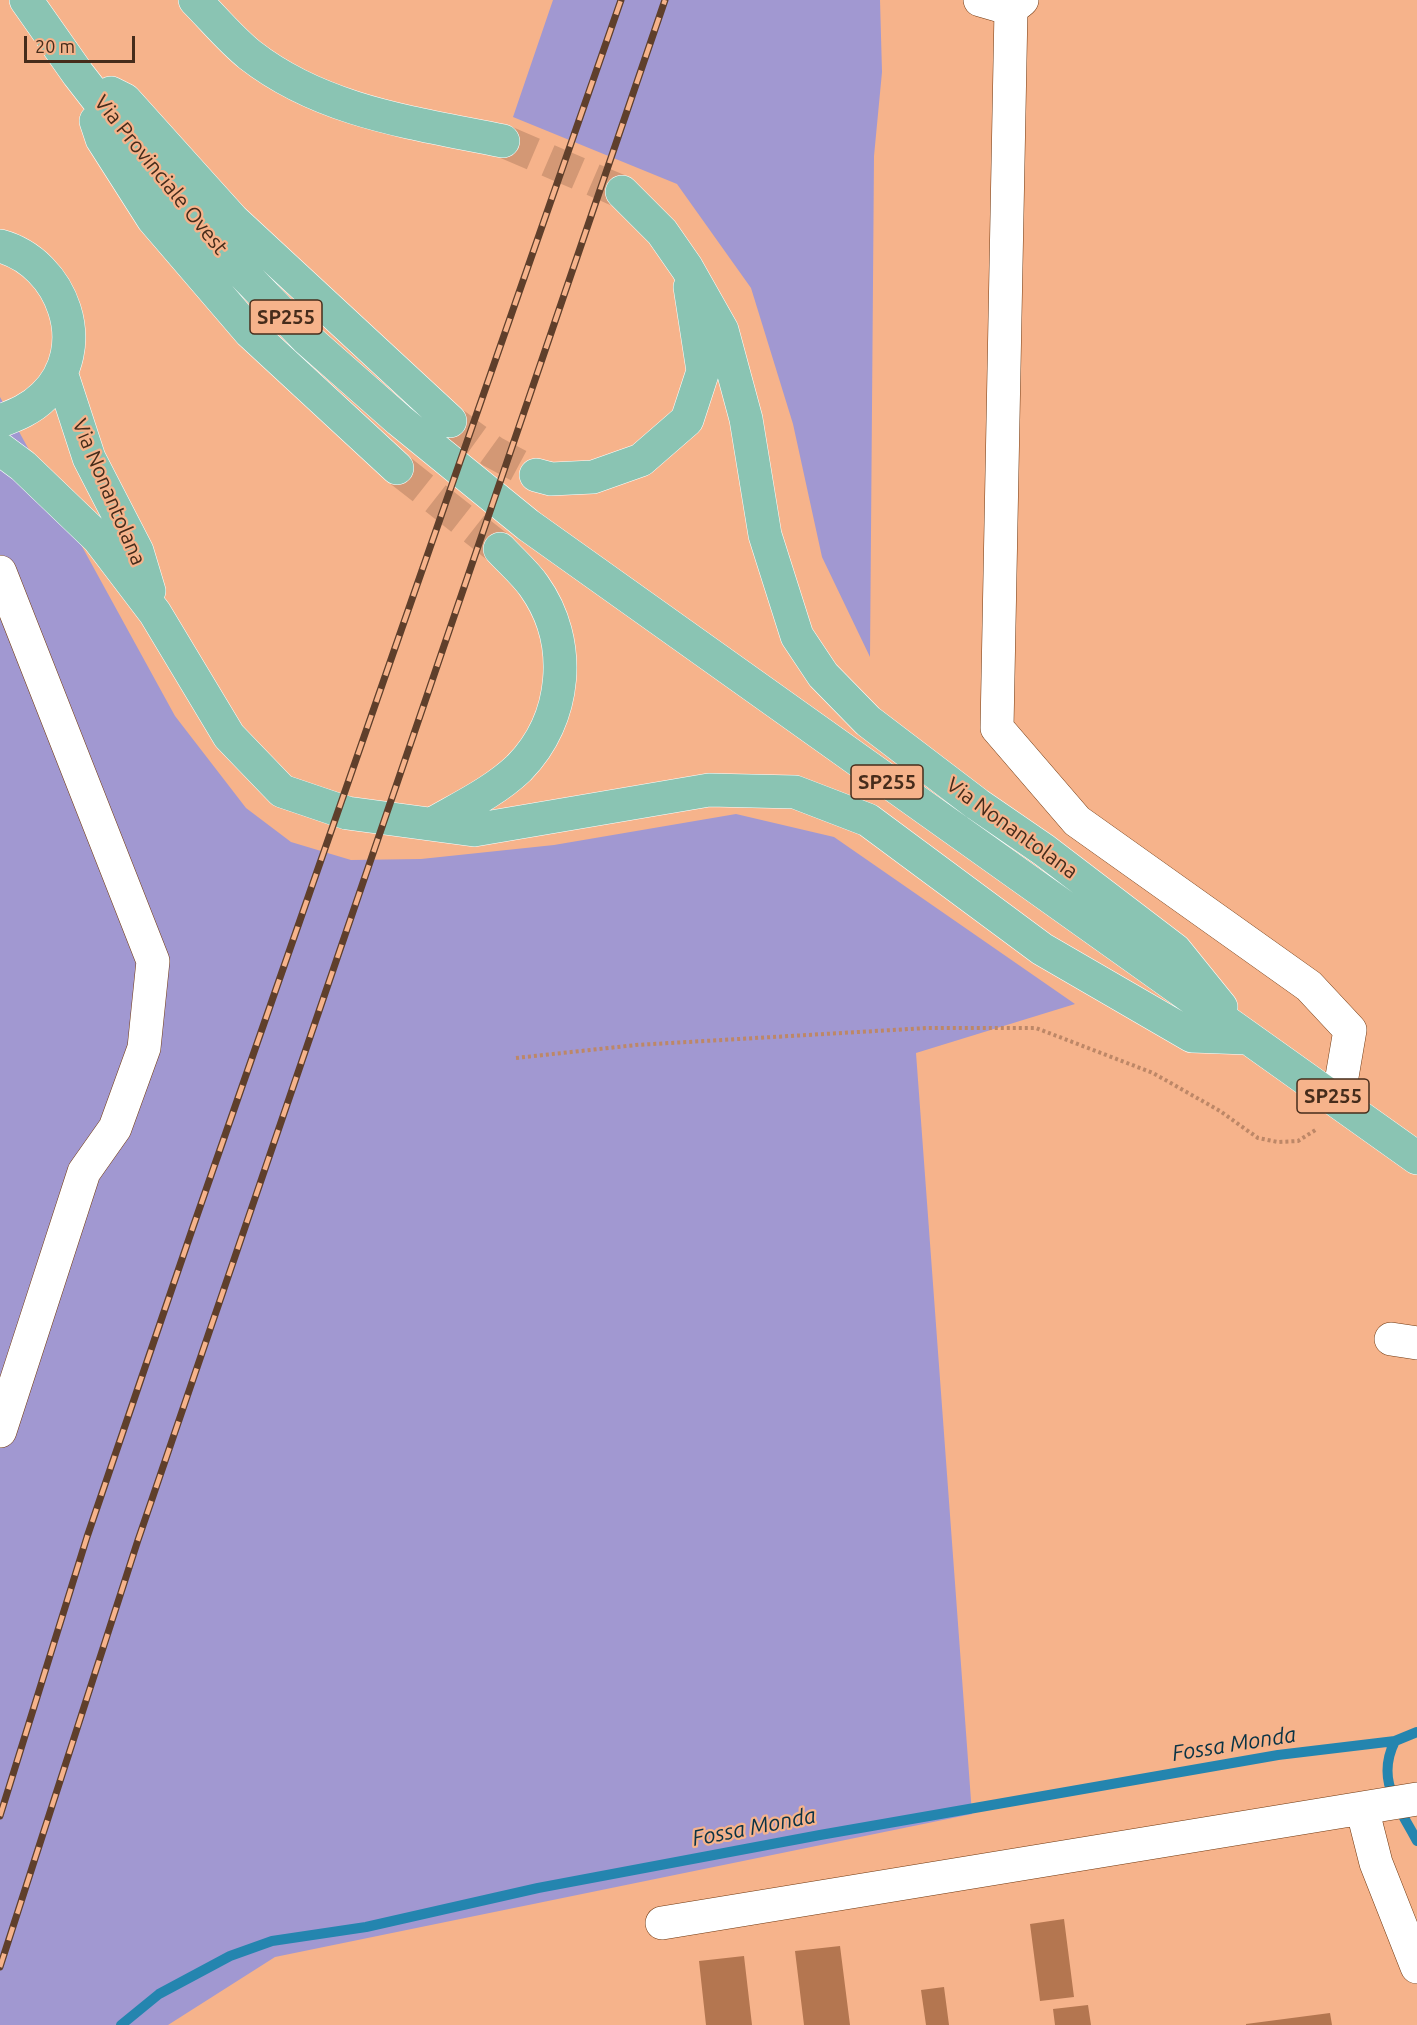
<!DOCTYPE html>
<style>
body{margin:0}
#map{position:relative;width:1417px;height:2025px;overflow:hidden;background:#f6b38b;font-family:Ubuntu,sans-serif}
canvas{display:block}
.scale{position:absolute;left:24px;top:36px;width:111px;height:27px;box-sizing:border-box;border:3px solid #462c1b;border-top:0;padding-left:8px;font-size:18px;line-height:21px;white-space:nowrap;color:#462c1b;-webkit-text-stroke:4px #f6b38b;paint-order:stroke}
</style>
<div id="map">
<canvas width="1417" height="2025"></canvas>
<div class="scale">20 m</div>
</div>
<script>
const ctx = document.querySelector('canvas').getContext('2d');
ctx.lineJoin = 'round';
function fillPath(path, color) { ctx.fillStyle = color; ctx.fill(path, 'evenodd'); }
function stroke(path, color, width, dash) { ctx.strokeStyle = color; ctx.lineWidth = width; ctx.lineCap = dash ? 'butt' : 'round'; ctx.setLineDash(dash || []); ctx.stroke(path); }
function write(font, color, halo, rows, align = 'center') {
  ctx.font = font + ' Ubuntu,sans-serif'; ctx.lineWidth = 4.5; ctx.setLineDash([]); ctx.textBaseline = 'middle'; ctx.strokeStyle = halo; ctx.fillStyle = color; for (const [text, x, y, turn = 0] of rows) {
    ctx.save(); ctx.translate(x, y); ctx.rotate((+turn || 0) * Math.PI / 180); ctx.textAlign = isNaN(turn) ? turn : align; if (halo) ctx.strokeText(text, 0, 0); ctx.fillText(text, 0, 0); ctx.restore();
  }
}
const green = new Path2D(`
 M 553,0 L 880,0 L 882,72 L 874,156 L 870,657 L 822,557 L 793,424 L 751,288 L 677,184 L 513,117 Z
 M 0,397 L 175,716 L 246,808 L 291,842 L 351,860 L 421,859 L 554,845 L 736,814 L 834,837 L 1075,1004 L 916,1053 L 972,1814 L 275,1957 L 168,2025 L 0,2025 Z`);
const stream = new Path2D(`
 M 1395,1741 C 1375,1781 1399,1806 1417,1841
 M 121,2025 L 159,1994 L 230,1956 L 272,1941 L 366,1927 L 538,1888 L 820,1835 L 1278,1755 L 1395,1741 L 1417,1732`);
const building = new Path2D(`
 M 1064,1919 L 1074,1997 L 1040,2001 L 1030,1924 Z
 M 840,1946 L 850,2025 L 804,2025 L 795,1951 Z
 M 744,1956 L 752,2025 L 706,2025 L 699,1961 Z
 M 944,1987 L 949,2025 L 926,2025 L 921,1990 Z
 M 1088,2005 L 1091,2025 L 1055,2025 L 1053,2009 Z
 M 1330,2013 L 1332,2025 L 1246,2025 L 1246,2024 Z`);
const majorTunnel = new Path2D(`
 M 503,141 L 622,192
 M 450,421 L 493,452 L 536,475
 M 397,468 L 500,549`);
const path = new Path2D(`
 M 516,1058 L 636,1045 L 927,1028 L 1036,1028 L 1153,1073 L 1220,1111 L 1258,1138 L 1278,1142 L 1298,1141 L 1317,1129`);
const minor = new Path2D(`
 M 980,0 L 1011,9
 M 1022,0 L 1011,9 L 997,728 L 1077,821 L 1309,986 L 1350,1030 L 1338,1100
 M 0,572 L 153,961 L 144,1048 L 115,1128 L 84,1172 L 0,1431
 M 1391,1339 L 1417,1343
 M 1362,1808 L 1376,1863 L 1417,1967
 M 662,1923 L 1417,1799`);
const major = new Path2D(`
 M 26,0 L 78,74 L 192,221 L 306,338 L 399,420 L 528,525 L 1417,1158
 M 195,0 C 213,18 230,39 250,55 C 323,112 415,123 503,141
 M 111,93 L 125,100 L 233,220 L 450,421
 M 96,121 L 102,139 L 153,219 L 250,332 L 397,468
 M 622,192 L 662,232 L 687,268 L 722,330 L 746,419 L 765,535 L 797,636 L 823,675 L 868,721 L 977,804 L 1044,850 L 1175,950 L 1221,1007
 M 0,246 C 63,263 94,348 44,396 C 31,409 16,415 0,421
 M 61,372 L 89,458 L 137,551 L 149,591
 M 0,449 L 23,466 L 98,538 L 155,613 L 229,736 L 282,791 L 347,813 L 474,830 L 709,790 L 795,792 L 868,820 L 1042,949 L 1192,1036 L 1247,1038
 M 536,475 L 551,479 L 593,477 L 641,460 L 687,420 L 703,371 L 690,287
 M 434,823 C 462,807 495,791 519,768 C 567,719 574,642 534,586 C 525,573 511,561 500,549`);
const rail = new Path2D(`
 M 0,1816 L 87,1537 L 193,1227 L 621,0
 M 0,1967 L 138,1540 L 665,0`);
const shields = [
 [286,317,72],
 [887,782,72],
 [1333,1096,72]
];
const shieldNames = [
 ["SP255",286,317],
 ["SP255",887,782],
 ["SP255",1333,1096]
];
const streetNames = [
 ["Via Provinciale Ovest",161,175,51],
 ["Via Nonantolana",109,492,67],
 ["Via Nonantolana",1012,828,36]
];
const waterNames = [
 ["Fossa Monda",1234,1744,-9],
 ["Fossa Monda",754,1827,-11]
];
fillPath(green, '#a198d1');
stroke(stream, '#2485af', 10);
fillPath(building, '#b47650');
stroke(majorTunnel, '#d39875', 33, [33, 16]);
stroke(minor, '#71380f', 34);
stroke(major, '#fff', 34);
stroke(path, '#bd8767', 4, [3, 3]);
stroke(minor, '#fff', 33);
stroke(major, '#8ac4b3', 33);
stroke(rail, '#5f3f2b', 7);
stroke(rail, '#f6b38b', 4.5, [14]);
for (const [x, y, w] of shields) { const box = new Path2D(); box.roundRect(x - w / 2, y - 17, w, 34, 4.5); ctx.fillStyle = '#f6b38b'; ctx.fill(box); stroke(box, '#462c1b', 1.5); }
write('bold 20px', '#462c1b', null, shieldNames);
write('21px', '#462c1b', '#f6b38b', streetNames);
write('italic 22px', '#093345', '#f6b38b', waterNames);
</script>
